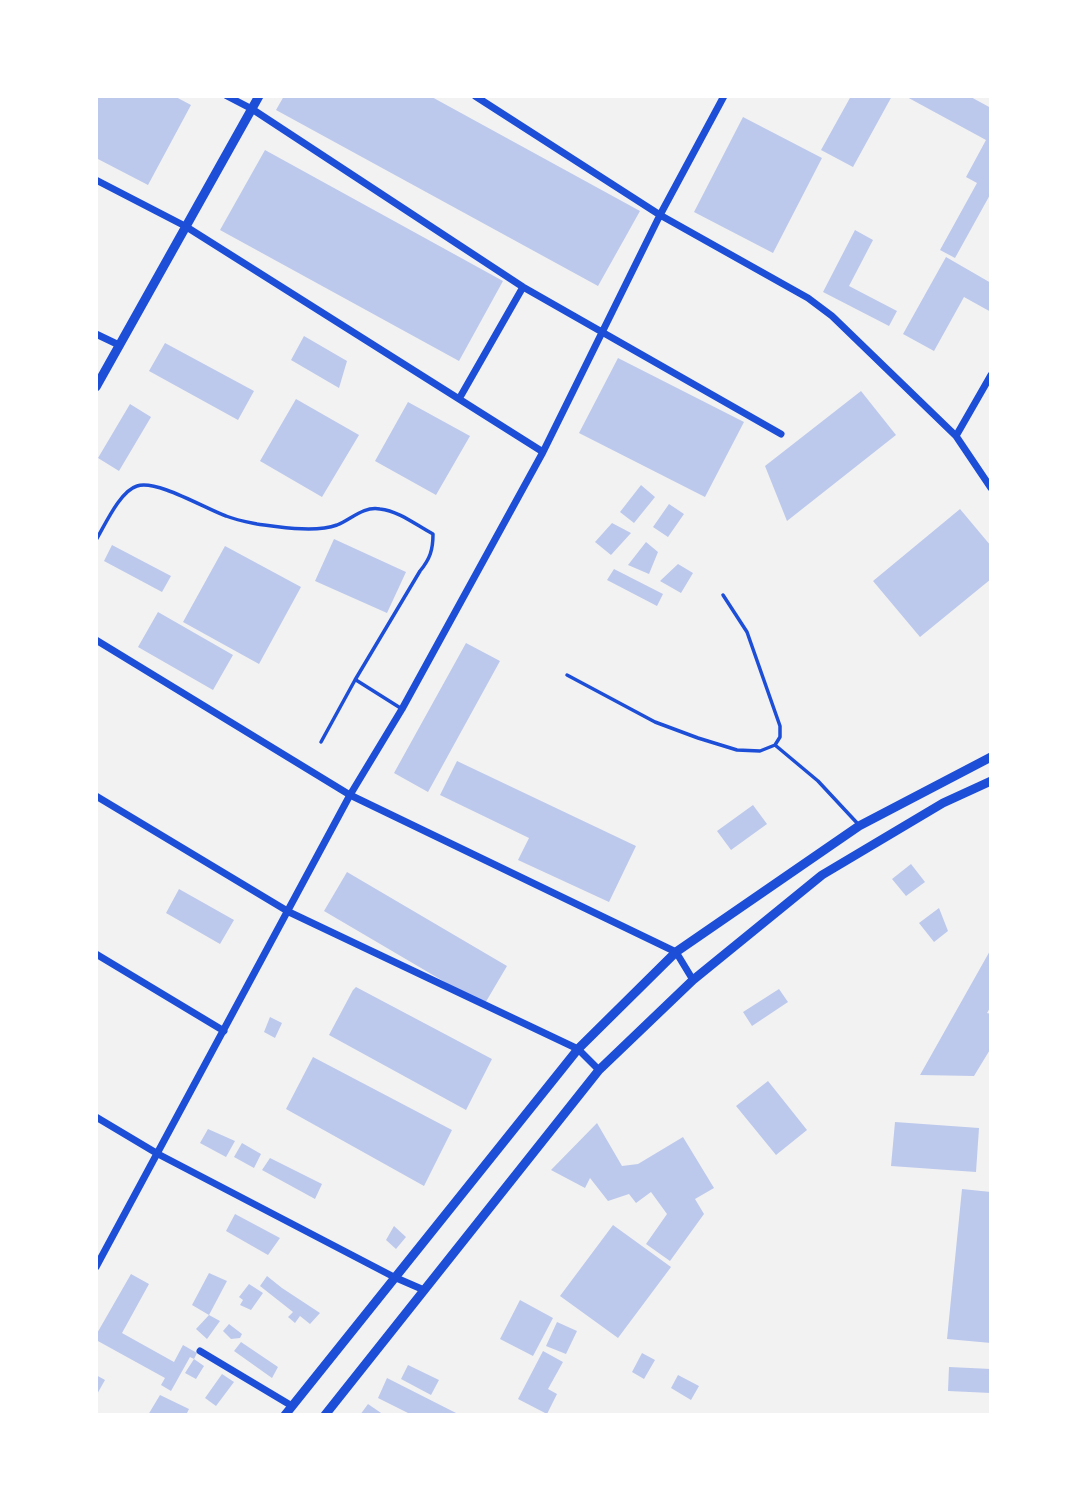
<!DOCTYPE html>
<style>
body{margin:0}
#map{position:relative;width:1087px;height:1511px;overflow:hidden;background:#f2f2f2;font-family:"Open Sans",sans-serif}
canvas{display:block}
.frame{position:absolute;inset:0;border:98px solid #fff;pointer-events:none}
</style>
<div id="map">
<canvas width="1087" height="1511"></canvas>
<div class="frame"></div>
</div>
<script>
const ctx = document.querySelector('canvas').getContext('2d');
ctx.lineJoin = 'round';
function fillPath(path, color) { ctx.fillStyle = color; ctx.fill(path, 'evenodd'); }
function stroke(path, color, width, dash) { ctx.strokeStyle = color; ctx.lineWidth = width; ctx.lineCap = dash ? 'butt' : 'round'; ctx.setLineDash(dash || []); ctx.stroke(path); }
const building = new Path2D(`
 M 96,96 L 174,96 L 191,105 L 148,185 L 96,158 Z
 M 284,96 L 430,96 L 640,211 L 598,286 L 276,110 Z
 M 851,96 L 892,96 L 853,167 L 821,150 Z
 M 905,96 L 969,96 L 991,108 L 991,193 L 955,258 L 940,250 L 977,183 L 966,177 L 986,140 Z
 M 743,117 L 822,158 L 773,253 L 694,212 Z
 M 265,150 L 503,281 L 459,361 L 220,230 Z
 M 855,230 L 873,240 L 849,286 L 897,311 L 889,326 L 823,292 Z
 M 946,257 L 991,283 L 991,312 L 964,297 L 934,351 L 903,334 Z
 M 304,336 L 347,361 L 339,388 L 291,360 Z
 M 165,343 L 254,391 L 238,420 L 149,371 Z
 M 618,358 L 744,422 L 705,497 L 579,433 Z
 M 861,391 L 896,435 L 787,521 L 765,466 Z
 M 296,399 L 359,435 L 322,497 L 260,461 Z
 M 408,402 L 470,436 L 436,495 L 375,461 Z
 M 130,404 L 151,417 L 119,471 L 98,458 Z
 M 641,485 L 655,497 L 634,523 L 620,512 Z
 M 669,504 L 684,514 L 668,537 L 653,527 Z
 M 960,509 L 991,546 L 991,579 L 920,637 L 873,581 Z
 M 612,523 L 631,533 L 611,555 L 595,542 Z
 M 334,539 L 406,572 L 387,613 L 315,581 Z
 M 646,542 L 658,552 L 649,574 L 628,565 Z
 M 112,545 L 171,576 L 162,592 L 104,561 Z
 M 225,546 L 301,587 L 259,664 L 183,622 Z
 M 678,564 L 693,573 L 681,593 L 660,581 Z
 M 614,569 L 663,594 L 657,606 L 607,580 Z
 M 158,612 L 233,655 L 213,690 L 138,647 Z
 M 466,643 L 500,661 L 428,792 L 394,773 Z
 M 457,761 L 636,846 L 609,902 L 518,860 L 529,838 L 440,795 Z
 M 753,805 L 767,824 L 731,850 L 717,831 Z
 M 911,864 L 925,882 L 906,896 L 892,879 Z
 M 347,872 L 507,966 L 484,1005 L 324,911 Z
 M 179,889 L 234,920 L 220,944 L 166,913 Z
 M 939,908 L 948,931 L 934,942 L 919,923 Z
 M 991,949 L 991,1006 L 987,1013 L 991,1014 L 991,1048 L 974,1076 L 920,1075 Z
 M 356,987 L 492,1059 L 466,1110 L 329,1035 L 353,990 Z
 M 779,989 L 788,1002 L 752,1026 L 743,1012 Z
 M 270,1017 L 282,1023 L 275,1038 L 264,1032 Z
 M 313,1057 L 452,1130 L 424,1186 L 286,1109 Z
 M 768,1081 L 807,1130 L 776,1155 L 736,1106 Z
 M 895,1122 L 979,1128 L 976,1172 L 891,1166 Z
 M 597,1123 L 622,1166 L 638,1164 L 683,1137 L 714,1188 L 695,1199 L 704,1214 L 670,1261 L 646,1244 L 667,1214 L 651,1192 L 636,1203 L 629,1194 L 608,1201 L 590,1178 L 585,1188 L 551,1170 Z
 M 208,1129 L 235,1141 L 226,1157 L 200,1143 Z
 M 242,1143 L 261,1154 L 254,1168 L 234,1157 Z
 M 270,1158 L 322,1184 L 315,1199 L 262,1170 Z
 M 962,1189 L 991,1192 L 991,1343 L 947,1339 Z
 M 235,1214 L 280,1238 L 268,1255 L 226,1231 Z
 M 613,1225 L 671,1267 L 618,1338 L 560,1296 Z
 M 394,1226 L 406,1237 L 396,1249 L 386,1240 Z
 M 209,1273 L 227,1281 L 209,1315 L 192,1305 Z
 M 131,1274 L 149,1284 L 122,1333 L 174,1362 L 183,1345 L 197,1353 L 194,1359 L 190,1357 L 171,1391 L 161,1385 L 165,1378 L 96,1340 L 96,1335 Z
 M 267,1276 L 282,1288 L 320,1313 L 310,1324 L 300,1316 L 295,1323 L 288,1317 L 293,1312 L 260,1286 Z
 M 249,1284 L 263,1293 L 251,1310 L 240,1305 L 243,1300 L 239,1297 Z
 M 520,1300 L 553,1318 L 533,1356 L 500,1339 Z
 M 209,1315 L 220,1321 L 207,1339 L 196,1329 Z
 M 557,1322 L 577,1331 L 566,1354 L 546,1346 Z
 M 229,1324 L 242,1334 L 240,1338 L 231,1339 L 223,1331 Z
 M 241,1342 L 278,1367 L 272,1378 L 234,1351 Z
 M 543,1351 L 563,1362 L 548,1389 L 557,1394 L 547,1414 L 518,1399 Z
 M 642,1353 L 655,1360 L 644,1379 L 632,1372 Z
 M 194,1359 L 204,1366 L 196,1379 L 185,1373 Z
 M 408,1365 L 439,1380 L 431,1395 L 401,1379 Z
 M 949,1367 L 991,1369 L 991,1393 L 948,1391 Z
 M 222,1374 L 234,1382 L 216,1406 L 205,1398 Z
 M 96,1375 L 105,1380 L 96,1396 Z
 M 678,1375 L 699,1386 L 691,1400 L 671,1388 Z
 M 387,1378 L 460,1415 L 412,1415 L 378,1398 Z
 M 160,1395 L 189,1409 L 186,1415 L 148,1415 Z
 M 368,1404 L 384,1415 L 360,1415 Z`);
const service = new Path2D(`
 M 96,540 C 105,525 120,491 137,486 C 156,479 206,509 226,516 C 236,520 247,522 257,524 C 280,527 315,533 337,525 C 352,519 363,506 380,509 C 399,511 416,525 433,534 C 433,550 430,559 420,571 L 355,680 L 321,742
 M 723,595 L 747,632 L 780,726 L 780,737 L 775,745 L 818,781 L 858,824
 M 567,675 L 655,722 L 698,738 L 737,750 L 760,751 L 775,745
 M 356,680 L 402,709`);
const minor = new Path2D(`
 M 227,96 L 252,109 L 523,287 L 781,434
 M 475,96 L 660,215 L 808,298 L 832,316 L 956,436 L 991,488
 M 96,180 L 185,226 L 543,452
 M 96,334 L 119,345
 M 459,399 L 523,287
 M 956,436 L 991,375
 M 96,640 L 350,795 L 676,952 L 693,980
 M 96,796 L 289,912 L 578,1049 L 599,1070
 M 96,954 L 224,1031
 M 96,1117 L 158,1154 L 394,1277 L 424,1290
 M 96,1267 L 350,795 L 402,709 L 543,452 L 660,215 L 724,96
 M 200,1351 L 292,1406`);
const tertiary = new Path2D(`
 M 96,387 L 259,96
 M 285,1415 L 578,1049 L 676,952 L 859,826 L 991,757
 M 325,1415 L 599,1070 L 693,980 L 822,875 L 943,803 L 991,781`);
fillPath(building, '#bdc9ec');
stroke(service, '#1d4ed8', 3.5);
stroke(minor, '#1d4ed8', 7);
stroke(tertiary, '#1d4ed8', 9);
</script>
